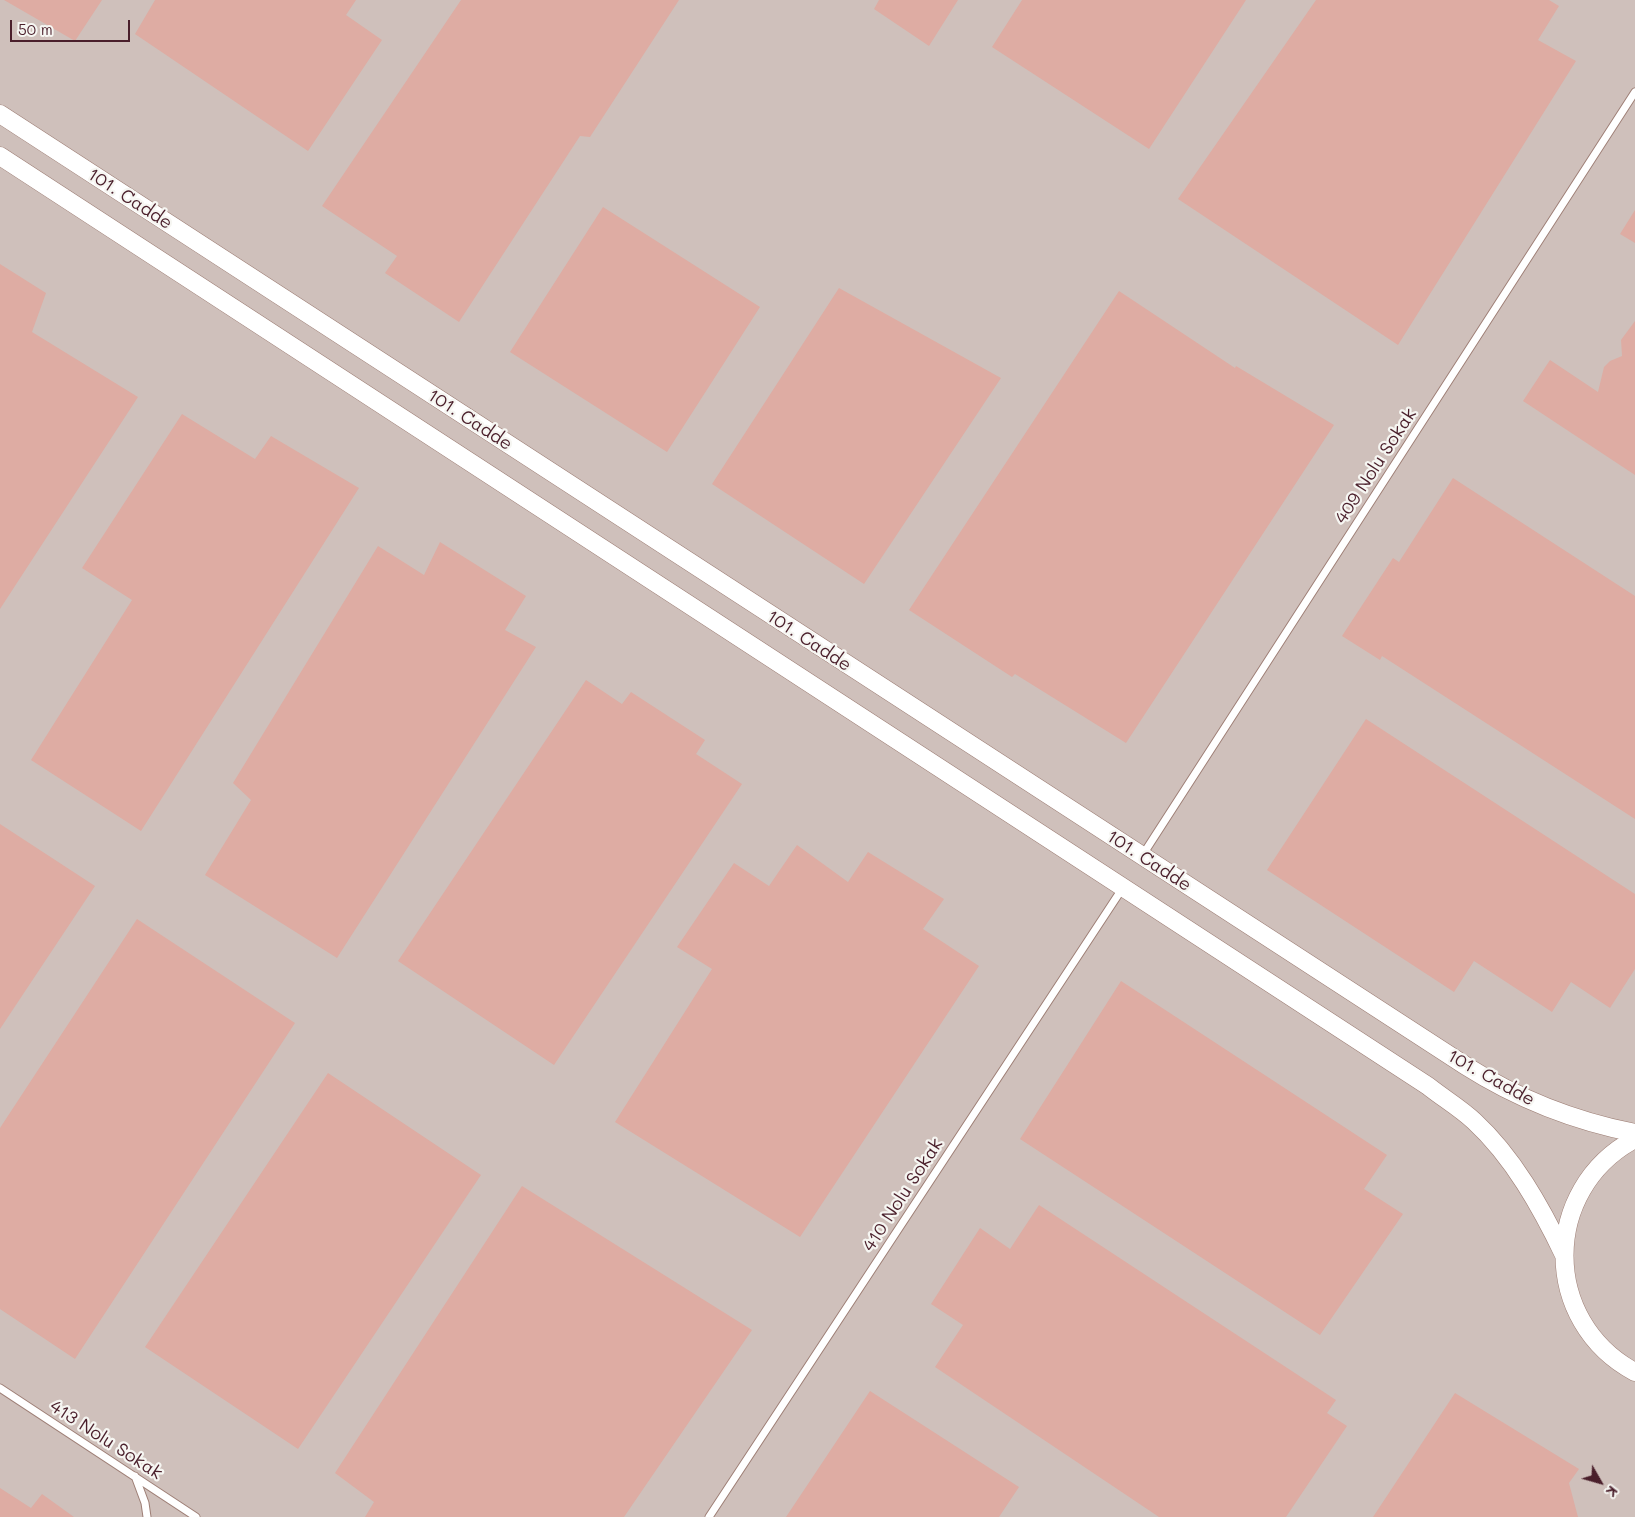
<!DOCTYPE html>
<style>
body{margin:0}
#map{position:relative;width:1635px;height:1517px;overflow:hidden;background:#f1dfc1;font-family:Mali,sans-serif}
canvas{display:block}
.north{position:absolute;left:1575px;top:1457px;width:50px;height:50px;-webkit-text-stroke:4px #f6f6f2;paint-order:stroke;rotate:128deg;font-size:14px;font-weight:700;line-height:20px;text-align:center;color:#4a1f2b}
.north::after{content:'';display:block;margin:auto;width:18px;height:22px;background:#4a1f2b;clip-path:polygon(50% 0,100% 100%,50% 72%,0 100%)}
.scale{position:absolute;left:10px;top:20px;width:120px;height:22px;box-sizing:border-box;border:2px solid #4a1f2b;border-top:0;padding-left:6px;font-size:15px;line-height:18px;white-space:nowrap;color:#4a1f2b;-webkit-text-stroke:4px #f6f6f2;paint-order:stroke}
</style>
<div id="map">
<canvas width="1635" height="1517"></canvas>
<div class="north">K</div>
<div class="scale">50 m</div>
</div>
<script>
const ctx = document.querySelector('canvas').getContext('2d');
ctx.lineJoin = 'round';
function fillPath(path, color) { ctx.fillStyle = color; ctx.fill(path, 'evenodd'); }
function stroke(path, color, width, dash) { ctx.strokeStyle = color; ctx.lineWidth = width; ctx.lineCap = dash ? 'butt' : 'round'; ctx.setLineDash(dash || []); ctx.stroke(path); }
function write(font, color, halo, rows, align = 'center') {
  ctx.font = font + ' Mali,sans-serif'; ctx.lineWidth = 4.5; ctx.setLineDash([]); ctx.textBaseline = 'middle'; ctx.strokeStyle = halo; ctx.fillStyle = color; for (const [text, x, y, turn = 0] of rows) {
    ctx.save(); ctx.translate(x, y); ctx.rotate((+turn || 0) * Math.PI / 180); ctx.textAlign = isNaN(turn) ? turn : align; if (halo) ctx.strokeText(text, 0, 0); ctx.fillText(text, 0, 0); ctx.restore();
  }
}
const industrial = new Path2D(`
 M 0,0 L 1635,0 L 1635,1517 L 0,1517 Z`);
const building = new Path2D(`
 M 4,0 L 102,0 L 75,41 Z
 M 155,0 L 356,0 L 346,15 L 382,40 L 308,151 L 135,34 Z
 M 461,0 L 679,0 L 590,137 L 580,136 L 459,322 L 385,273 L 397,256 L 322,206 Z
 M 879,0 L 958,0 L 929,46 L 874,9 Z
 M 1022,0 L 1246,0 L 1149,149 L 992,47 Z
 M 1316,0 L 1549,0 L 1559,6 L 1538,40 L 1576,61 L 1398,345 L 1178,199 Z
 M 603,207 L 760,307 L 667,452 L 510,352 Z
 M 1635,210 L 1635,243 L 1620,234 Z
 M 0,264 L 46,293 L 32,332 L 138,397 L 0,609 Z
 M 839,288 L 1001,378 L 864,584 L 712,484 Z
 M 1119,291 L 1235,368 L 1236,366 L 1334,425 L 1126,743 L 1015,674 L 1012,677 L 909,610 Z
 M 1635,321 L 1635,475 L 1523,401 L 1550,360 L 1598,392 L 1604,367 L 1610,361 L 1622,356 L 1621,340 Z
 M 182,414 L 255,459 L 271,436 L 359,488 L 141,831 L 31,760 L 132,600 L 82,568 Z
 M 1453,478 L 1635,596 L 1635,819 L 1382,656 L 1380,660 L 1342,636 L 1393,558 L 1399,562 Z
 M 440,542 L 526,596 L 505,630 L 536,647 L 337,958 L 205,875 L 251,800 L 233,783 L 378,546 L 424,575 Z
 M 586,680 L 622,704 L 631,692 L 705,740 L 696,754 L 742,784 L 554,1065 L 398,961 Z
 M 1366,719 L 1635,894 L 1635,969 L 1610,1008 L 1571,982 L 1552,1012 L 1474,961 L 1454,992 L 1267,870 Z
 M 0,824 L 95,886 L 0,1029 Z
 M 797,845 L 848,882 L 868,852 L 944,899 L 923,929 L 979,966 L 800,1237 L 615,1122 L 712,969 L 677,947 L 734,863 L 769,886 Z
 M 137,919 L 295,1023 L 75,1359 L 0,1309 L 0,1128 Z
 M 1121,981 L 1387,1155 L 1364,1189 L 1403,1214 L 1320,1335 L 1020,1139 Z
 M 328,1073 L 481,1175 L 298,1449 L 145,1347 Z
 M 522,1186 L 752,1330 L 624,1517 L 365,1517 L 374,1502 L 335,1473 Z
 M 1039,1205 L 1336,1400 L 1327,1413 L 1347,1426 L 1286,1517 L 1159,1517 L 935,1367 L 963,1325 L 931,1304 L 960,1259 L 980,1228 L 1010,1249 Z
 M 870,1391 L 1019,1487 L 999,1517 L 786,1517 Z
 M 1455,1393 L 1579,1469 L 1569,1483 L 1578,1517 L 1373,1517 Z
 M 0,1488 L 31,1508 L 42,1494 L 74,1517 L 0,1517 Z`);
const service = new Path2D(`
 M 1142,856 L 1635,92
 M 0,1388 L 196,1517
 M 135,1476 L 145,1503 L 147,1517
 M 709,1517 L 1122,889`);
const tertiary = new Path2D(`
 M 0,114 L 1466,1066 C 1518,1099 1574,1121 1635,1133
 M 0,156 L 1428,1086 C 1443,1098 1460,1108 1474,1121 C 1513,1157 1541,1207 1564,1255
 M 1635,1139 C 1541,1189 1541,1322 1635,1372`);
const streetNames = [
 ["101. Cadde",130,199,33],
 ["101. Cadde",470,420,33],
 ["409 Nolu Sokak",1376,466,-57],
 ["101. Cadde",809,641,33],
 ["101. Cadde",1149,861,33],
 ["101. Cadde",1491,1078,29],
 ["410 Nolu Sokak",903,1195,-57],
 ["413 Nolu Sokak",106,1440,33]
];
fillPath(industrial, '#cfc0bb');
fillPath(building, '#deaca3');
stroke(service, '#9e7f76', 9);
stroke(tertiary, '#9e7f76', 19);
stroke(service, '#fff', 7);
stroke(tertiary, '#fff', 18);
write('18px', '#4a1f2b', '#f6f6f2', streetNames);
</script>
